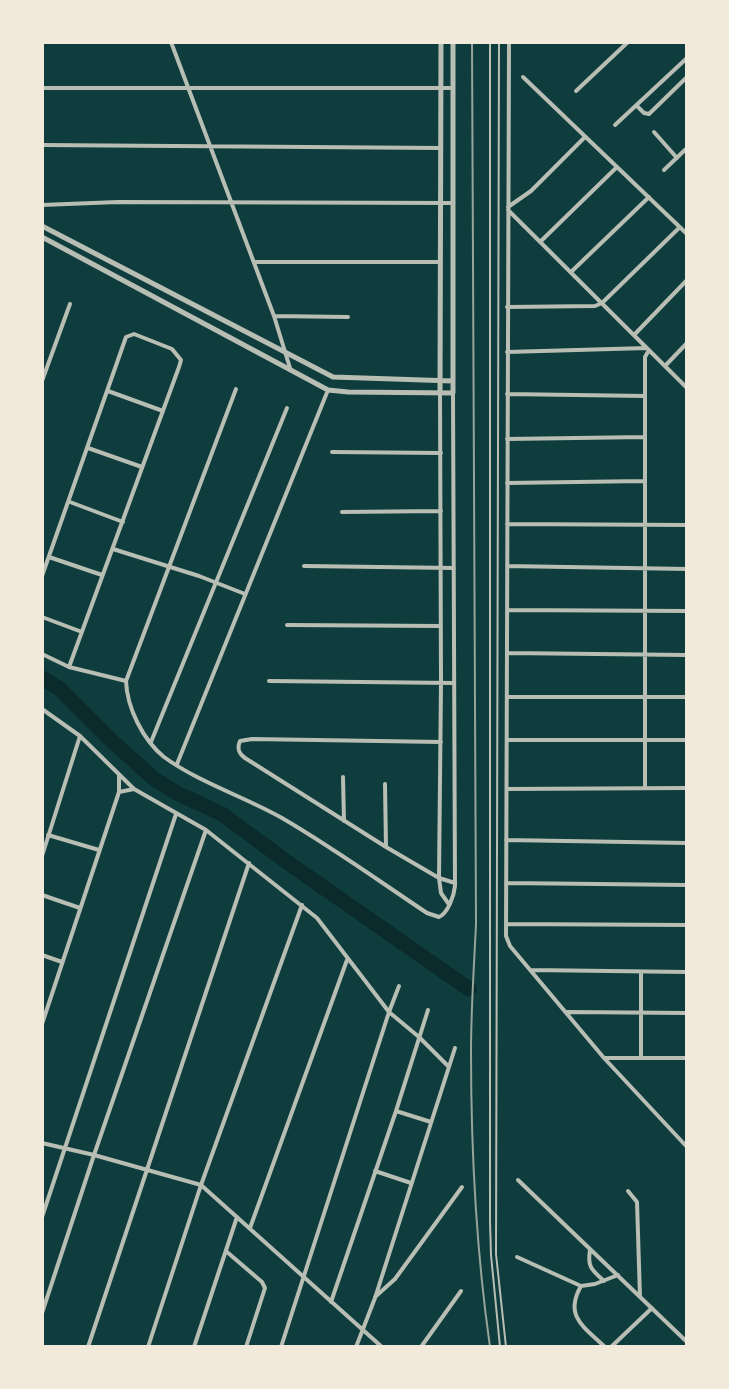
<!DOCTYPE html>
<style>
body{margin:0}
#map{position:relative;width:729px;height:1389px;overflow:hidden;background:#0f3d3e;font-family:Raleway,sans-serif}
canvas{display:block}
.frame{position:absolute;inset:0;border:44px solid #f1e9da;pointer-events:none}
</style>
<div id="map">
<canvas width="729" height="1389"></canvas>
<div class="frame"></div>
</div>
<script>
const ctx = document.querySelector('canvas').getContext('2d');
ctx.lineJoin = 'round';
function stroke(path, color, width, dash) { ctx.strokeStyle = color; ctx.lineWidth = width; ctx.lineCap = dash ? 'butt' : 'round'; ctx.setLineDash(dash || []); ctx.stroke(path); }
const river = new Path2D(`
 M 42,678 L 60,689 L 112,741 L 153,778 L 177,793 L 222,814 L 287,862 L 469,989`);
const service = new Path2D(`
 M 490,42 L 490,1221 L 491,1255 L 500,1347
 M 499,42 L 496,1254 L 506,1347`);
const minor = new Path2D(`
 M 171,42 L 274,316 L 290,368
 M 509,42 L 506,936 L 510,946 L 604,1058 L 687,1147
 M 523,77 L 687,234
 M 42,88 L 453,88
 M 576,91 L 628,42
 M 637,106 L 644,113 L 649,114 L 687,77
 M 615,125 L 687,58
 M 654,132 L 677,158
 M 42,145 L 440,148
 M 664,170 L 687,148
 M 42,205 L 118,202 L 453,203
 M 508,207 L 531,191 L 585,137
 M 508,210 L 687,388
 M 540,242 L 617,167
 M 254,262 L 440,262
 M 571,272 L 649,197
 M 507,307 L 595,306 L 602,303 L 680,227
 M 274,316 L 348,317
 M 634,335 L 687,280
 M 507,352 L 647,348
 M 665,366 L 687,343
 M 42,381 L 70,304
 M 236,389 L 126,681 C 127,708 143,740 164,757 C 198,782 245,797 282,818 C 332,847 379,881 427,913 L 439,917 C 448,913 454,896 455,886 L 453,393
 M 108,391 L 163,411
 M 440,393 L 441,683 L 439,878 L 441,893 L 448,903
 M 507,394 L 645,396
 M 507,439 L 645,437
 M 88,448 L 142,467
 M 332,452 L 441,453
 M 507,483 L 645,481
 M 70,502 L 123,522
 M 342,512 L 441,511
 M 507,524 L 687,525
 M 113,549 L 199,576 L 245,594
 M 49,557 L 102,575
 M 304,566 L 454,568
 M 507,566 L 687,569
 M 42,576 L 126,337 L 134,334 L 172,349 L 181,360 L 179,367 L 69,667
 M 507,610 L 687,611
 M 42,617 L 82,632
 M 287,625 L 441,626
 M 507,653 L 687,655
 M 42,654 L 69,667 L 126,681
 M 269,681 L 454,683
 M 507,697 L 687,697
 M 42,709 L 80,736 L 134,789 L 206,830 L 317,918 L 389,1012 L 419,1037 L 449,1067
 M 507,740 L 687,740
 M 151,742 L 287,408
 M 441,742 L 252,739 L 240,741 C 237,748 238,753 245,758 L 386,847 L 439,878 L 455,883
 M 177,764 L 328,390
 M 343,777 L 344,821
 M 385,784 L 386,847
 M 645,788 L 645,357 L 649,350
 M 507,789 L 687,788
 M 119,792 L 134,789
 M 48,835 L 99,850
 M 506,840 L 687,843
 M 42,856 L 80,736
 M 507,883 L 687,885
 M 42,895 L 80,908
 M 506,924 L 687,925
 M 42,955 L 62,962
 M 531,970 L 687,972
 M 567,1012 L 687,1013
 M 42,1024 L 119,792 L 119,775
 M 604,1058 L 687,1058
 M 641,1058 L 641,972
 M 396,1111 L 431,1122
 M 42,1143 L 94,1155 L 201,1185 L 382,1347
 M 375,1171 L 411,1183
 M 518,1180 L 687,1342
 M 628,1191 L 637,1202 L 640,1297
 M 42,1217 L 176,814
 M 250,1228 L 347,960
 M 590,1250 C 587,1267 592,1270 604,1281
 M 227,1252 L 262,1282 L 265,1288 L 246,1347
 M 517,1257 L 581,1286 L 595,1284 L 618,1275
 M 581,1286 C 564,1316 583,1326 605,1347
 M 375,1297 L 395,1279 L 462,1187
 M 331,1302 L 396,1111 L 428,1010
 M 42,1313 L 94,1155 L 206,830
 M 88,1347 L 249,863
 M 148,1347 L 201,1185 L 302,905
 M 194,1347 L 237,1217
 M 281,1347 L 389,1012 L 399,986
 M 356,1347 L 375,1298 L 455,1048
 M 421,1347 L 461,1291
 M 611,1347 L 652,1308`);
const tertiary = new Path2D(`
 M 42,226 L 333,377 L 453,381
 M 42,237 L 328,390 L 348,392 L 453,393 L 453,42
 M 440,393 L 441,42`);
const rail = new Path2D(`
 M 472,42 L 476,924 C 474,967 471,1009 471,1052 C 471,1151 476,1249 490,1347`);
stroke(river, '#0a2a2b', 15);
stroke(service, '#b8beb3', 2);
stroke(minor, '#b8beb3', 4);
stroke(tertiary, '#b8beb3', 5);
stroke(rail, '#97a49c', 2);
</script>
